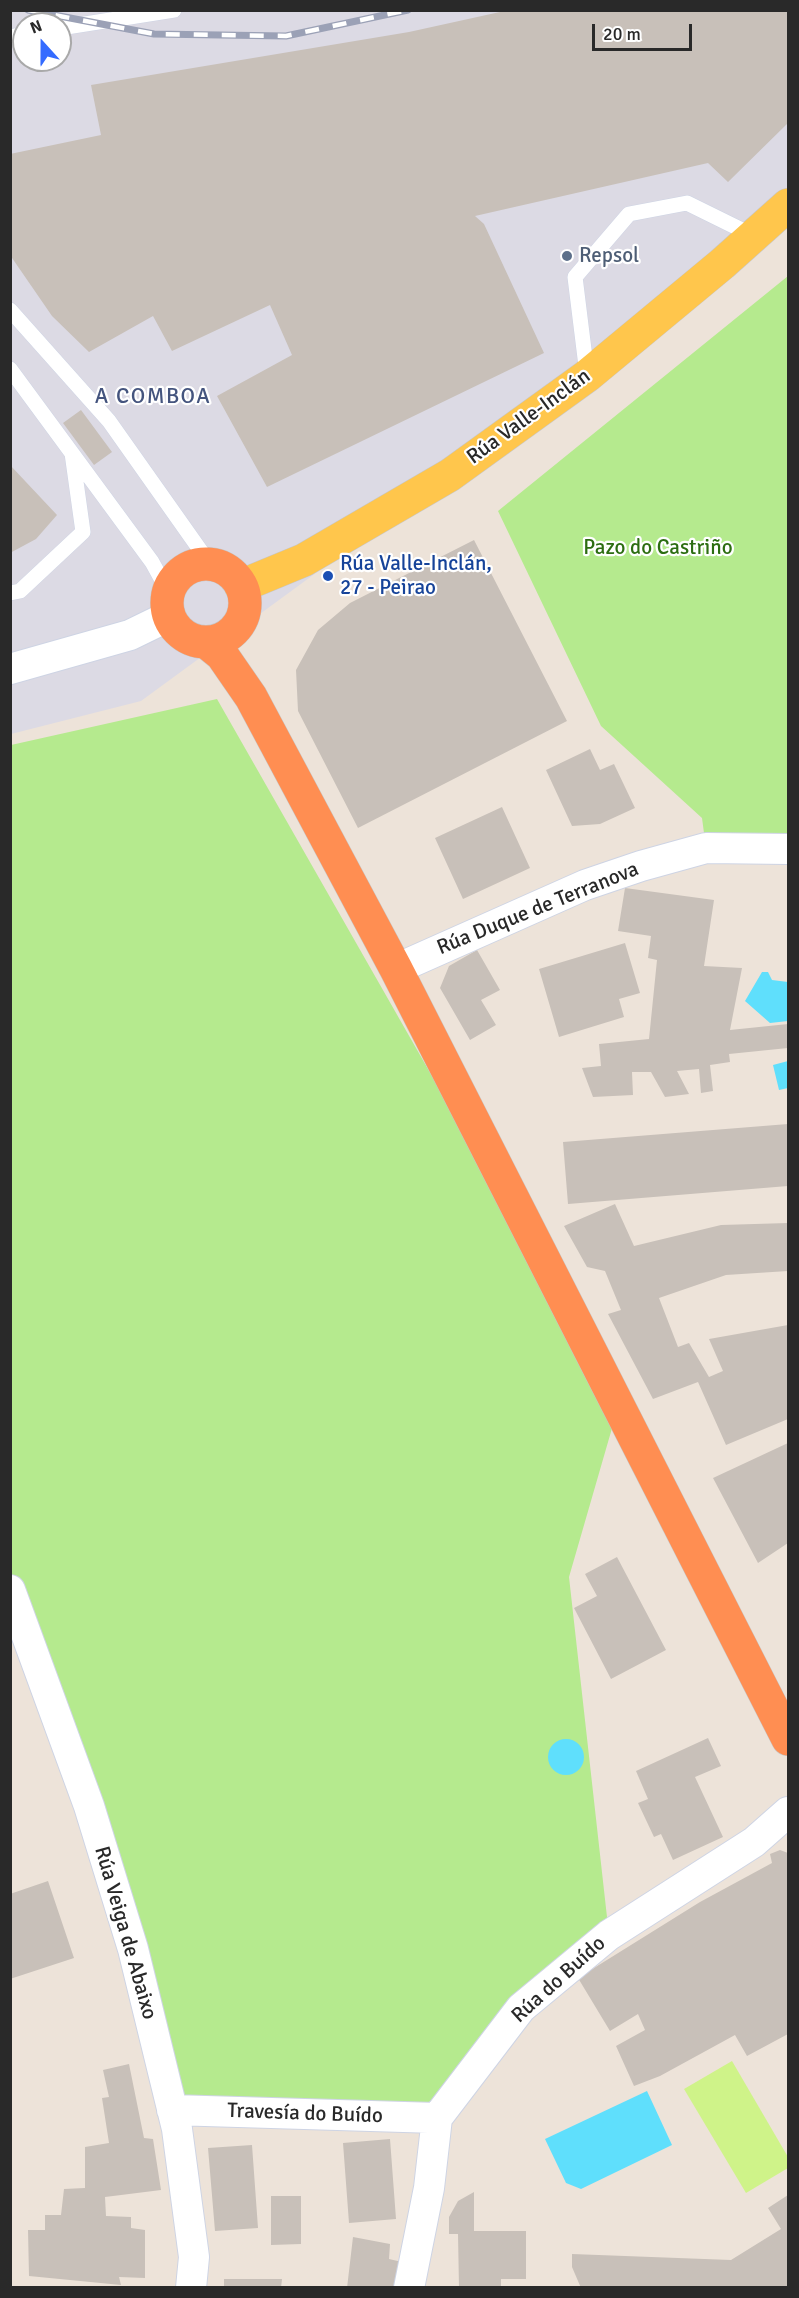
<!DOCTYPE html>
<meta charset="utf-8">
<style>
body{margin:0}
#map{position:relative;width:799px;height:2298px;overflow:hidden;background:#ede3d9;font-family:Signika,sans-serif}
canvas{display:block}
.frame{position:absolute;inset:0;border:12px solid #292929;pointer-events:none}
.north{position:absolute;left:12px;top:12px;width:60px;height:60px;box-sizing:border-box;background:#fff;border:2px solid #a9a9a9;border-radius:50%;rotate:339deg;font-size:16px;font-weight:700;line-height:24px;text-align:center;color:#292929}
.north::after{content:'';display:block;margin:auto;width:21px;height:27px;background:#346bff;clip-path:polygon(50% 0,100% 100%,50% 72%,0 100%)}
.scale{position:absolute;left:592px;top:24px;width:100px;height:27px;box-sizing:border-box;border:3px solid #292929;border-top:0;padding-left:8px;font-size:18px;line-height:21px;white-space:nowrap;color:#292929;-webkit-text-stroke:4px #fff;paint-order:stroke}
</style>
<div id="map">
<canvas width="799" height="2298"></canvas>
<div class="frame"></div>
<div class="north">N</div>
<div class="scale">20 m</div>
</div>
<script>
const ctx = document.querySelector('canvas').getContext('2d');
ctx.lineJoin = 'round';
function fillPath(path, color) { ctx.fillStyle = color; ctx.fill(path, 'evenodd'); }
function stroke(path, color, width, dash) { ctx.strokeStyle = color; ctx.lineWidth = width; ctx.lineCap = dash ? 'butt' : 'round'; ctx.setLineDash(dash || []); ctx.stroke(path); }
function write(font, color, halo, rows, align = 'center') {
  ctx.font = font + ' Signika,sans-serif'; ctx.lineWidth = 4.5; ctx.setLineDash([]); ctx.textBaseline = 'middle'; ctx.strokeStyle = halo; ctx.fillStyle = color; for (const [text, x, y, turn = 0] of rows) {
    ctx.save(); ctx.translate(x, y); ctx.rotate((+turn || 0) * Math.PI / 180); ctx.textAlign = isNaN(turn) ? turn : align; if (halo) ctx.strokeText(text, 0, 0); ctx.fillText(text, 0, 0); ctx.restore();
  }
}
const industrial = new Path2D(`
 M 11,11 L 788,11 L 788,205 L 473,458 L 141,701 L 11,734 ZM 24,24 L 60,24 L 60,60 L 24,60 Z`);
const green = new Path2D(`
 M 788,276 L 788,849 L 706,848 L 702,818 L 601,726 L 498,511 Z
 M 217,699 L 619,1404 L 569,1577 L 609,1935 L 437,2118 L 172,2110 L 11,1593 L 11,745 Z`);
const pitch = new Path2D(`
 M 732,2061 L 788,2157 L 788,2168 L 746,2193 L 684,2089 Z`);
const water = new Path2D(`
 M 762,972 L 768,972 L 772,980 L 788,982 L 788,1021 L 770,1023 L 745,1001 Z
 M 788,1061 L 788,1088 L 779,1090 L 773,1065 Z
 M548 1757a18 18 0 1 1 36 0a18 18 0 1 1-36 0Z
 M 647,2091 L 672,2145 L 581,2189 L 566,2183 L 545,2139 Z`);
const building = new Path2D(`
 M 509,10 L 788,10 L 788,123 L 728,182 L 708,163 L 475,216 L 484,224 L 544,353 L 267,487 L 217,396 L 292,355 L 270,305 L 172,351 L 153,316 L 89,352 L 52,316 L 10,255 L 10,154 L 101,135 L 91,85 L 409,32 Z
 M 81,410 L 112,452 L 94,465 L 63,423 Z
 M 10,465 L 57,515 L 36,539 L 10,553 Z
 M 474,540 L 567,721 L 358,828 L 298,711 L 296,670 L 318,630 L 350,603 Z
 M 590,749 L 600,770 L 614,764 L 635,808 L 600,824 L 572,826 L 546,770 Z
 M 502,807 L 530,868 L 463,899 L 435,838 Z
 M 625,888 L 714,900 L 704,966 L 742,968 L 730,1030 L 788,1024 L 788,1048 L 729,1054 L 730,1062 L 710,1065 L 713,1091 L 701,1093 L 699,1069 L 677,1071 L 689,1094 L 665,1097 L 651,1072 L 632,1072 L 633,1095 L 593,1097 L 582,1068 L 601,1066 L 599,1044 L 649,1039 L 657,960 L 648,958 L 651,936 L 618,931 Z
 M 625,943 L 640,993 L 619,999 L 624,1017 L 559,1037 L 539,969 Z
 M 477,950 L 500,990 L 481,1000 L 496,1025 L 470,1040 L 440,988 L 449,966 Z
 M 788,1124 L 788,1186 L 568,1204 L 563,1142 Z
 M 615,1204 L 634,1246 L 721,1225 L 788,1223 L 788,1271 L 726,1275 L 659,1298 L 678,1347 L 689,1343 L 709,1377 L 723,1371 L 709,1339 L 788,1325 L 788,1419 L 726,1445 L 698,1382 L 653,1399 L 608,1314 L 621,1310 L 605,1271 L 587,1267 L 564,1226 Z
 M 788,1443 L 788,1543 L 758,1563 L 713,1478 Z
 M 617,1557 L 666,1650 L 611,1679 L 574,1608 L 597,1596 L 585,1574 Z
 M 708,1738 L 721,1766 L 695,1777 L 723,1837 L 673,1860 L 661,1834 L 654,1837 L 638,1803 L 648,1799 L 636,1771 Z
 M 780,1850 L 788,1853 L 788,2034 L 747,2056 L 735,2035 L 660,2076 L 634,2086 L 616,2046 L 645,2030 L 638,2014 L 610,2031 L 578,1978 L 700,1902 L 772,1863 L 770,1854 Z
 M 48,1881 L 74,1958 L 10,1979 L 10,1894 Z
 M 129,2064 L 144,2138 L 153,2139 L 161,2190 L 105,2197 L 106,2216 L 131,2217 L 131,2228 L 145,2230 L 145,2278 L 119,2277 L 121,2285 L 29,2276 L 28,2230 L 45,2230 L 45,2215 L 61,2215 L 64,2189 L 85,2188 L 85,2147 L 109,2143 L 102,2098 L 109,2097 L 103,2070 Z
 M 390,2139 L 396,2219 L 349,2223 L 343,2143 Z
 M 252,2145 L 258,2228 L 215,2231 L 208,2148 Z
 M 474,2192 L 474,2231 L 526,2231 L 526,2279 L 501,2279 L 501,2288 L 459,2288 L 458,2234 L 449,2234 L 449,2217 L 458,2201 Z
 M 788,2195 L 788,2288 L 581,2288 L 572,2267 L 572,2254 L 731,2260 L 781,2229 L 768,2208 Z
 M 271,2196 L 301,2196 L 301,2244 L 271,2245 Z
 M 353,2237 L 390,2244 L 389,2259 L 402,2262 L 396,2288 L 347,2288 Z
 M 224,2279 L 282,2279 L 281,2288 L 224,2288 Z`);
const lane = new Path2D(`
 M 60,28 L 174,10
 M 10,37 L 24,34
 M 10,310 L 109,421 L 210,564
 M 10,369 L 152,562 L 169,593
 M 587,374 L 575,277 L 629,214 L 687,203 L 754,236
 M 10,593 L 20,591 L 83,532 L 72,453`);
const street = new Path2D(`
 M 10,669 L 130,635 L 169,616
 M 396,969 L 585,885 L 641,866 L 706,848 L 788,849
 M 10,1590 L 89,1806 L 133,1949 L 177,2129 L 194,2257 L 191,2288
 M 172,2110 L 437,2118
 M 409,2288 L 429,2188 L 437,2118 L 521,2008 L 609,1935 L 754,1842 L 788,1812`);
const primary = new Path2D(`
 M 241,586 L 304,560 L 450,475 L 587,376 L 722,264 L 788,205`);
const highway = new Path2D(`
 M167 603a39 39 0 1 1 78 0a39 39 0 1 1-78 0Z
 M 206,642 L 222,655 L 251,697 L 396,969 L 788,1739`);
const rail = new Path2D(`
 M 28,10 L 154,34 L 286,36 L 408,10`);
const markers = [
 [567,256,6,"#5c6f8a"],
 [328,576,6,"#1a4fb4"]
];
const serviceNames = [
 ["Repsol",579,256]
];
const streetNames = [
 ["Rúa Valle-Inclán",529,417,-36],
 ["Rúa Duque de Terranova",538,909,-22],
 ["Rúa Veiga de Abaixo",125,1933,74],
 ["Rúa do Buído",559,1980,-42],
 ["Travesía do Buído",305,2114,2]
];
const parkNames = [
 ["Pazo do Castriño",658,548]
];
const transitNames = [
 ["Rúa Valle-Inclán,",340,564],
 ["27 - Peirao",340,588]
];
const neighbourhoodNames = [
 ["A COMBOA",153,397]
];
fillPath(industrial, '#dcdae4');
fillPath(green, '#b5ea8e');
fillPath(pitch, '#cff389');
fillPath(water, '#5fdffc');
fillPath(building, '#c8c0b9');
stroke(lane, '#ced4e4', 16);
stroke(street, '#ced4e4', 32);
stroke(primary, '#c7c7c7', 34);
stroke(highway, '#c7c7c7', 34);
stroke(lane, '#fff', 15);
stroke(street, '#fff', 30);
stroke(primary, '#ffc64c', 33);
stroke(highway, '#ff8e52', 33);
stroke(rail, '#9ba1b6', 7);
stroke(rail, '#fff', 4.5, [14]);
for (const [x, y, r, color] of markers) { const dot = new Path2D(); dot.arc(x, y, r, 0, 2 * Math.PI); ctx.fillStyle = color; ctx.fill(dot); stroke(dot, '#fff', 2); }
write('21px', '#4e5e75', '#fff', serviceNames, 'left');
write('21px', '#292929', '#fff', streetNames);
write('21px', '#2c6d11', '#fff', parkNames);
write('21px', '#164399', '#fff', transitNames, 'left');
ctx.letterSpacing = '1.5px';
write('22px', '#44547e', '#fff', neighbourhoodNames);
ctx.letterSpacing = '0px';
</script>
